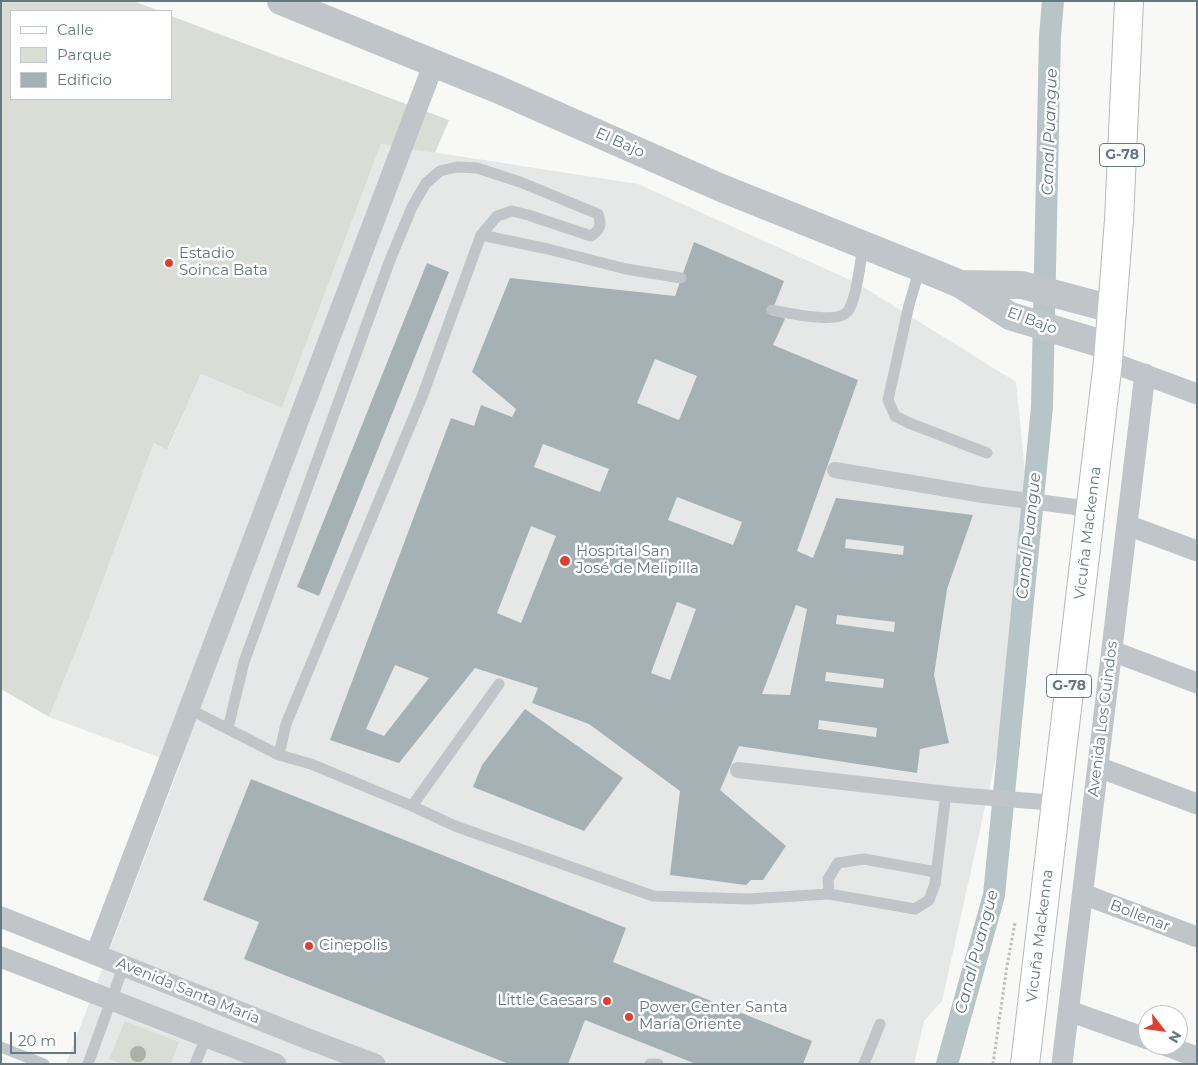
<!DOCTYPE html>
<meta charset="utf-8">
<style>
body{margin:0}
#map{position:relative;width:1198px;height:1065px;overflow:hidden;background:#f8f8f6;font-family:Montserrat,sans-serif}
canvas{display:block}
.frame{position:absolute;inset:0;border:2px solid #647880;pointer-events:none}
.legend{position:absolute;left:10px;top:10px;width:162px;height:90px;box-sizing:border-box;background:#fff;border:1px solid #c1c9cc;margin:0;padding:6px 9px;list-style:none;font-size:15px;color:#647880}
.legend li{display:flex;align-items:center;gap:10px;height:25px}
.legend b{width:25px;border:1px solid #c1c9cc}
.north{position:absolute;left:1138px;top:1005px;width:50px;height:50px;box-sizing:border-box;background:#fff;border:1px solid #c1c9cc;border-radius:50%;rotate:120deg;font-size:14px;font-weight:700;line-height:20px;text-align:center;color:#647880}
.north::after{content:'';display:block;margin:auto;width:18px;height:22px;background:#dd4031;clip-path:polygon(50% 0,100% 100%,50% 72%,0 100%)}
.scale{position:absolute;left:10px;top:1032px;width:66px;height:22px;box-sizing:border-box;border:2px solid #647880;border-top:0;padding-left:6px;font-size:15px;line-height:18px;white-space:nowrap;color:#647880;-webkit-text-stroke:4px #fff;paint-order:stroke}
</style>
<div id="map">
<canvas width="1198" height="1065"></canvas>
<div class="frame"></div>
<ul class="legend">
<li><b style="height:6px;background:#fff"></b>Calle</li>
<li><b style="height:14px;background:#d9ddd5"></b>Parque</li>
<li><b style="height:14px;background:#a6b1b5"></b>Edificio</li>
</ul>
<div class="north">N</div>
<div class="scale">20 m</div>
</div>
<script>
const ctx = document.querySelector('canvas').getContext('2d');
ctx.lineJoin = 'round';
function fillPath(path, color) { ctx.fillStyle = color; ctx.fill(path, 'evenodd'); }
function stroke(path, color, width, dash) { ctx.strokeStyle = color; ctx.lineWidth = width; ctx.lineCap = dash ? 'butt' : 'round'; ctx.setLineDash(dash || []); ctx.stroke(path); }
function write(font, color, halo, rows, align = 'center') {
  ctx.font = font + ' Montserrat,sans-serif'; ctx.lineWidth = 5; ctx.setLineDash([]); ctx.textBaseline = 'middle'; ctx.strokeStyle = halo; ctx.fillStyle = color; for (const [text, x, y, turn = 0] of rows) {
    ctx.save(); ctx.translate(x, y); ctx.rotate((+turn || 0) * Math.PI / 180); ctx.textAlign = isNaN(turn) ? turn : align; if (halo) ctx.strokeText(text, 0, 0); ctx.fillText(text, 0, 0); ctx.restore();
  }
}
const built = new Path2D(`
 M 381,144 L 638,184 L 857,283 L 1016,382 L 1027,491 L 998,749 L 942,1001 L 924,1021 L 914,1064 L 66,1064 L 180,765 L 49,717 L 84,631 L 154,443 L 168,449 L 201,374 L 282,408 Z`);
const green = new Path2D(`
 M 1,1 L 133,1 L 160,11 L 11,11 L 11,99 L 171,99 L 171,16 L 449,120 L 435,153 L 381,144 L 282,408 L 201,374 L 167,450 L 154,443 L 84,631 L 49,717 L 1,689 Z
 M 125,1021 L 179,1042 L 171,1064 L 122,1064 L 109,1059 Z`);
const canal = new Path2D(`
 M 947,1064 L 994,895 L 1042,407 L 1050,36 L 1053,1`);
const building = new Path2D(`
 M 694,242 L 784,281 L 772,311 L 785,319 L 773,345 L 858,380 L 797,551 L 813,558 L 836,498 L 973,515 L 947,589 L 934,675 L 949,743 L 920,749 L 917,773 L 739,746 L 720,790 L 786,846 L 763,880 L 751,880 L 746,885 L 670,875 L 680,791 L 589,724 L 532,703 L 538,688 L 475,668 L 399,763 L 330,740 L 451,418 L 474,426 L 481,405 L 512,417 L 516,409 L 472,372 L 510,278 L 675,296 ZM 655,359 L 697,376 L 679,420 L 637,403 ZM 543,444 L 609,469 L 600,492 L 534,467 ZM 677,497 L 742,522 L 733,545 L 668,520 ZM 531,526 L 556,536 L 521,623 L 497,613 ZM 846,539 L 904,546 L 903,555 L 845,548 ZM 677,602 L 696,609 L 670,680 L 651,673 ZM 796,605 L 807,609 L 790,695 L 762,694 ZM 837,615 L 895,622 L 894,632 L 836,624 ZM 395,665 L 429,678 L 384,736 L 366,729 ZM 826,672 L 884,679 L 883,688 L 825,681 ZM 819,720 L 877,728 L 876,737 L 818,729 Z
 M 427,263 L 449,272 L 319,596 L 297,587 Z
 M 525,709 L 623,778 L 584,831 L 473,787 L 482,765 Z
 M 251,779 L 626,928 L 613,962 L 812,1041 L 803,1064 L 696,1064 L 585,1020 L 568,1064 L 509,1064 L 244,959 L 259,922 L 203,900 Z`);
const path = new Path2D(`
 M 993,1064 L 1007,966 L 1015,923`);
const service = new Path2D(`
 M 920,268 L 909,305 L 888,400 L 895,416 L 909,423 L 987,453
 M 681,278 L 626,269 L 548,249 L 481,235 L 422,397 L 286,724 L 279,755 L 311,764 L 412,806 L 455,826 L 653,896 L 748,899 L 829,894 L 915,909 L 929,900 L 935,884 L 946,793
 M 772,310 C 787,313 837,324 847,312 C 856,303 861,259 863,245
 M 189,709 L 279,755
 M 228,728 L 244,662 L 390,260 L 412,207 L 426,183 L 440,171 L 457,167 L 477,168 L 520,182 L 598,214 C 602,225 600,230 591,236 L 528,215 L 512,211 L 497,216 L 481,235
 M 412,806 L 499,684
 M 829,894 L 828,879 L 838,863 L 864,859 L 936,872
 M 1,1047 L 44,1064
 M 88,1064 L 124,965
 M 195,1064 L 206,1038
 M 650,1064 L 658,1064
 M 864,1064 L 880,1024`);
const pedestrian = new Path2D(`
 M 835,470 L 983,495 L 1091,509
 M 738,770 L 956,795 L 1056,803`);
const minor = new Path2D(`
 M 1108,361 L 1197,394
 M 1127,525 L 1197,551
 M 1112,651 L 1197,683
 M 1098,767 L 1197,804
 M 1083,894 L 1197,937
 M 1,917 L 308,1039 L 375,1064
 M 96,954 L 434,63
 M 1,957 L 276,1064
 M 1069,1011 L 1148,1039
 M 1164,1045 L 1197,1057
 M 1062,1064 L 1145,374`);
const tertiary = new Path2D(`
 M 281,1 L 497,89 L 719,187 L 941,276 L 960,284 L 1010,316 L 1109,346
 M 960,284 L 1022,285 L 1112,309`);
const primary = new Path2D(`
 M 1025,1064 L 1108,361 L 1119,220 L 1129,1`);
const trees = [
 [138,1054]
];
const markers = [
 [169,263,5,"#dd4031"],
 [565,561,6,"#dd4031"],
 [309,946,5,"#dd4031"],
 [607,1001,5,"#dd4031"],
 [629,1017,5,"#dd4031"]
];
const shields = [
 [1122,155,45],
 [1069,686,45]
];
const shieldNames = [
 ["G-78",1122,155],
 ["G-78",1069,686]
];
const streetNames = [
 ["El Bajo",620,143,24],
 ["El Bajo",1032,321,20],
 ["Vicuña Mackenna",1088,533,-83],
 ["Avenida Los Guindos",1103,719,-83],
 ["Bollenar",1140,916,21],
 ["Vicuña Mackenna",1040,936,-83],
 ["Avenida Santa María",188,991,22]
];
const poiNames = [
 ["Estadio",179,254],
 ["Soinca Bata",179,271],
 ["Hospital San",576,552],
 ["José de Melipilla",576,569],
 ["Cinepolis",319,946],
 ["Little Caesars",597,1001,"right"],
 ["Power Center Santa",639,1008],
 ["María Oriente",639,1025]
];
const waterNames = [
 ["Canal Puangue",1050,132,-88],
 ["Canal Puangue",1029,536,-84],
 ["Canal Puangue",977,952,-75]
];
fillPath(built, '#e6e8e7');
fillPath(green, '#d9ddd5');
stroke(canal, '#b7c5c8', 22);
fillPath(building, '#a6b1b5');
stroke(primary, '#b3b9bc', 30);
stroke(path, '#babec0', 3, [2.5, 2.5]);
stroke(service, '#bfc5c8', 11);
stroke(pedestrian, '#bfc5c8', 16);
stroke(minor, '#bfc5c8', 21);
stroke(tertiary, '#bfc5c8', 28);
stroke(primary, '#fff', 28);
ctx.fillStyle = '#aab2a5';
for (const [x, y] of trees) { ctx.beginPath(); ctx.arc(x, y, 8, 0, 2 * Math.PI); ctx.fill(); }
for (const [x, y, r, color] of markers) { const dot = new Path2D(); dot.arc(x, y, r, 0, 2 * Math.PI); ctx.fillStyle = color; ctx.fill(dot); stroke(dot, '#fff', 2); }
for (const [x, y, w] of shields) { const box = new Path2D(); box.roundRect(x - w / 2, y - 11.5, w, 23, 4); ctx.fillStyle = '#fff'; ctx.fill(box); stroke(box, '#647880', 1); }
write('bold 14px', '#647880', null, shieldNames);
write('15px', '#647880', '#fff', streetNames);
write('15px', '#647880', '#fff', poiNames, 'left');
write('italic 16px', '#5f767a', '#fff', waterNames);
</script>
